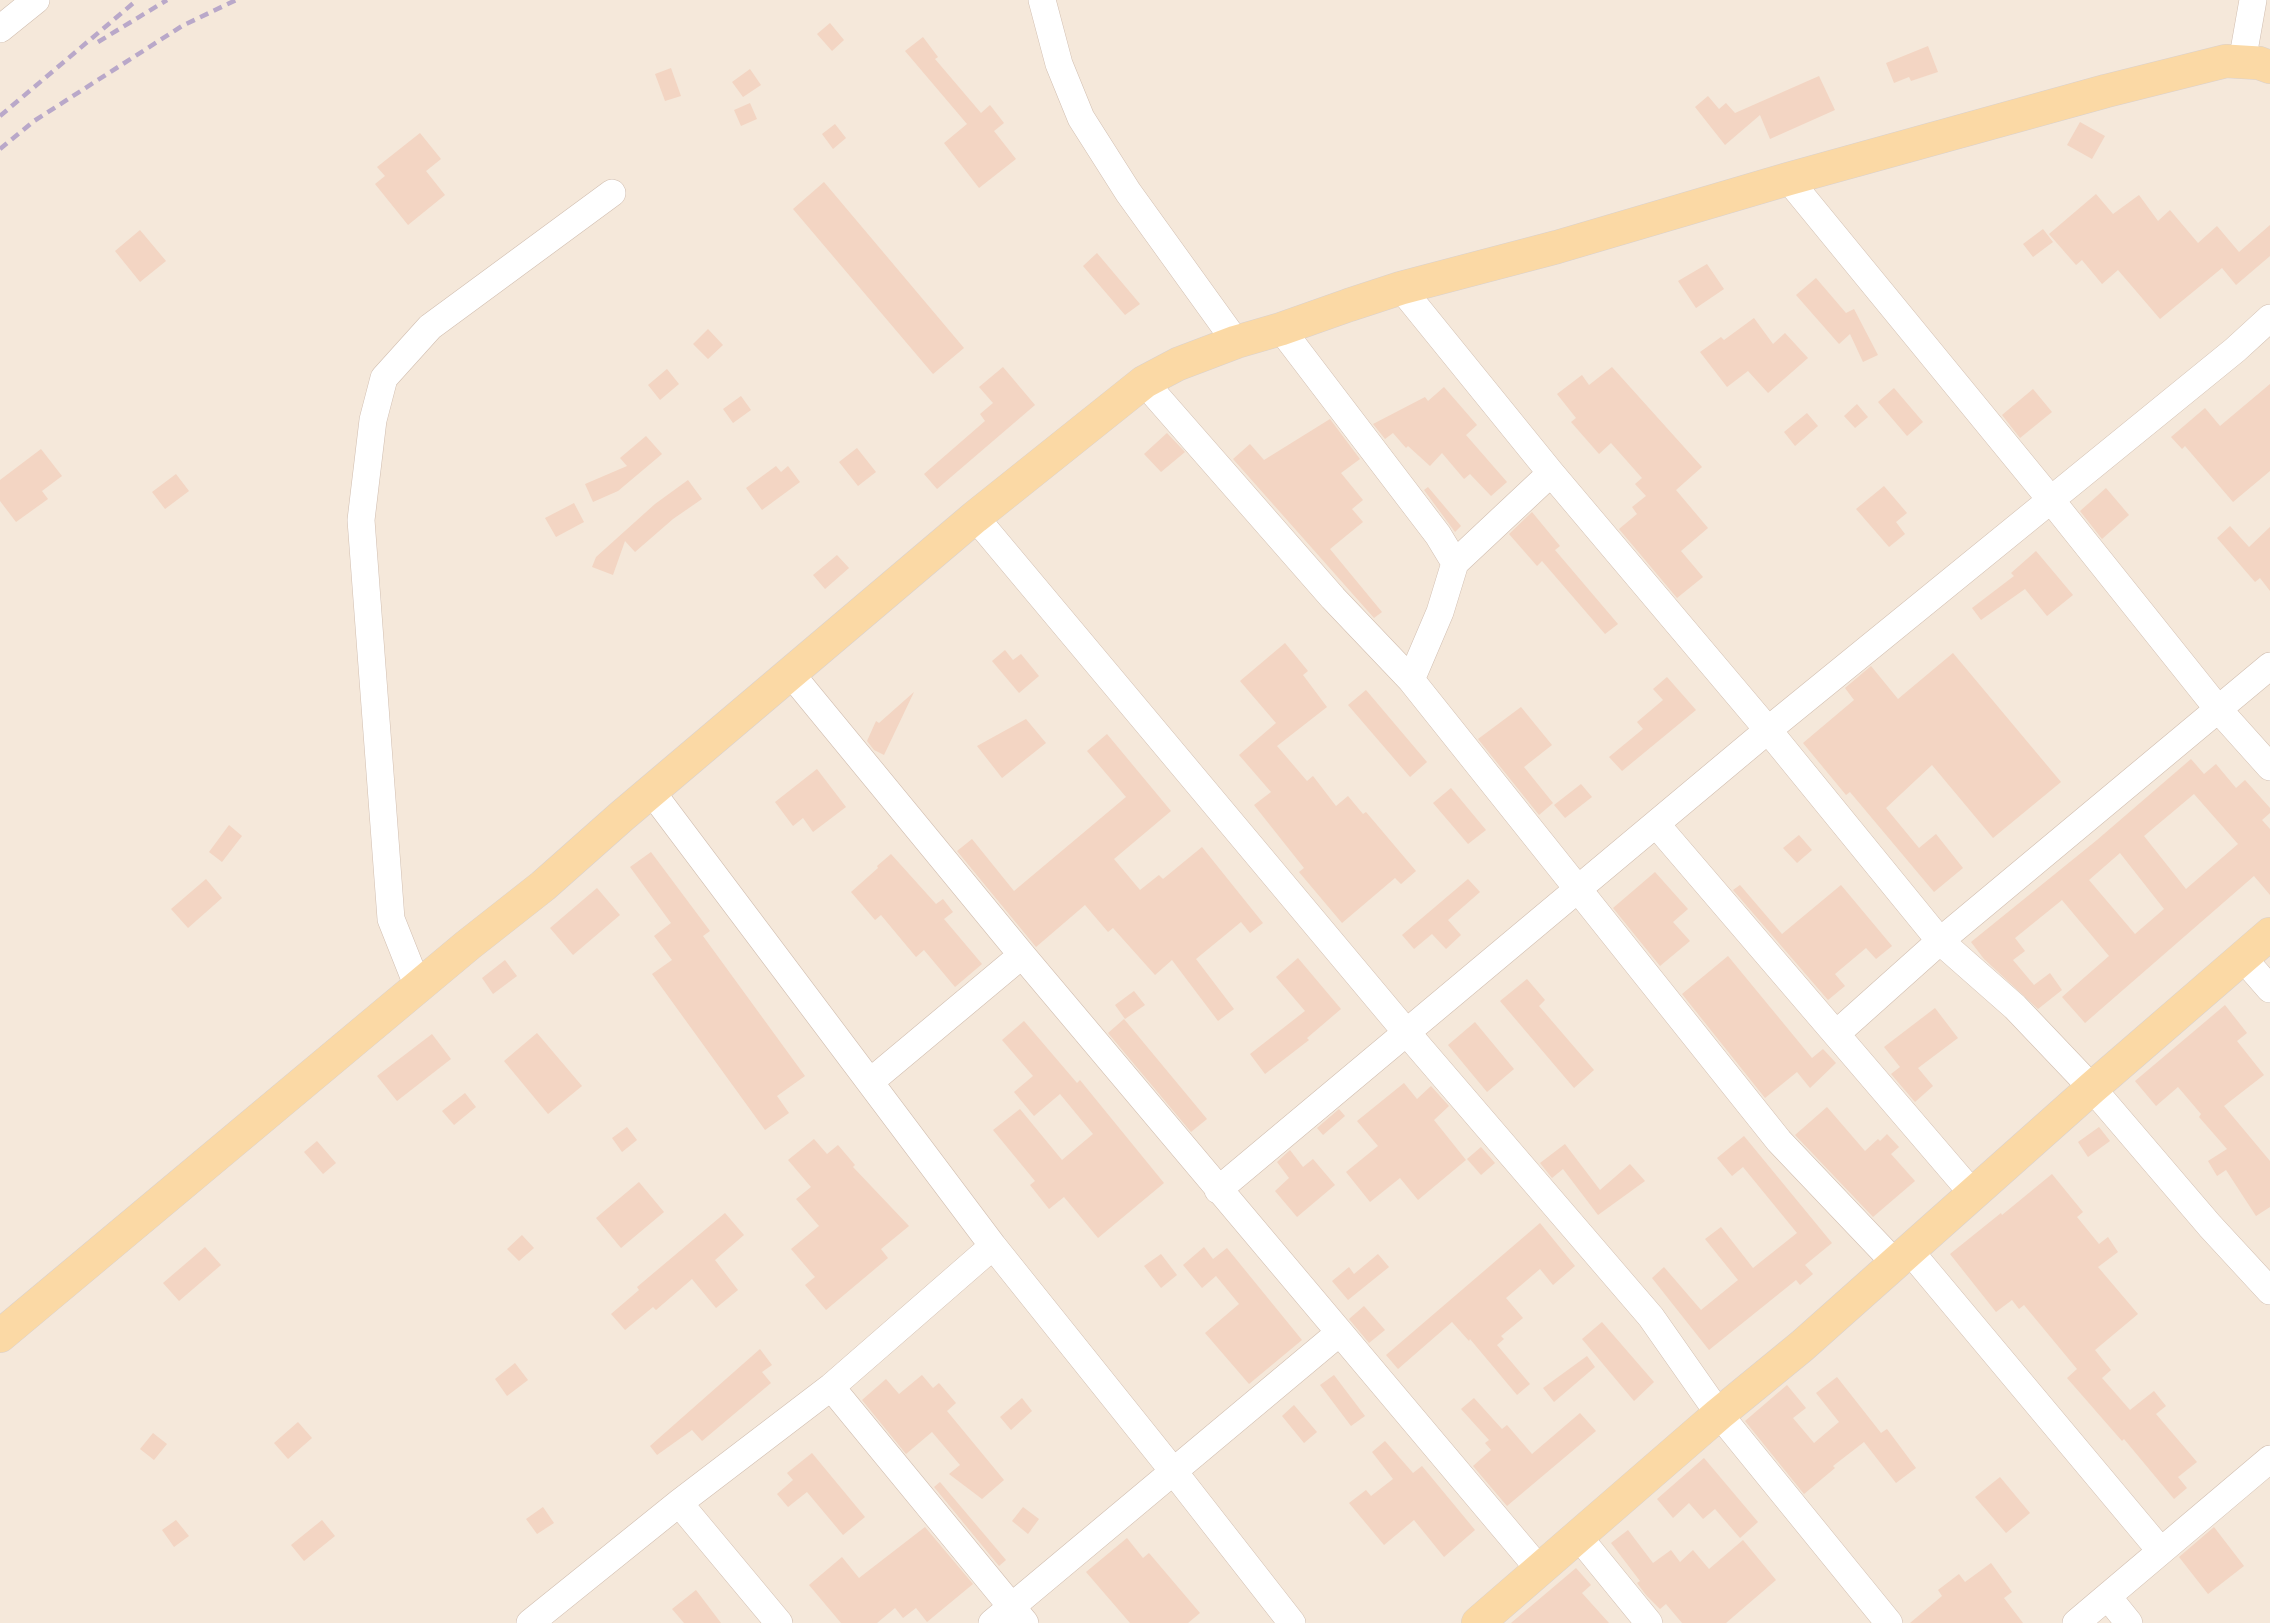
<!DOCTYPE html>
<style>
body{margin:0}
canvas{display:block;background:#fdf6ec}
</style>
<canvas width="2270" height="1623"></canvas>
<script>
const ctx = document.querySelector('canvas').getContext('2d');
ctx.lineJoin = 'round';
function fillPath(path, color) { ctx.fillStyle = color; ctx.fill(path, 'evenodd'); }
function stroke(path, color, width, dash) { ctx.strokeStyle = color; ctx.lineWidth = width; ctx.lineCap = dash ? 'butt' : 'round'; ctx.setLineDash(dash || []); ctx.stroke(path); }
const residential = new Path2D(`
 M 0,0 L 2270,0 L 2270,1623 L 0,1623 Z`);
const building = new Path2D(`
 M 830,23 L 844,40 L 832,51 L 817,34 Z
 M 923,37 L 938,57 L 935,59 L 981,113 L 990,105 L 1004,123 L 994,131 L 1016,159 L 979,188 L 944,143 L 967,124 L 905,51 Z
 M 1928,46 L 1938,72 L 1911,81 L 1909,77 L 1894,83 L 1886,63 Z
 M 671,68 L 681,96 L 665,101 L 655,74 Z
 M 750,69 L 761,85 L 743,97 L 732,82 Z
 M 1819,76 L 1835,110 L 1770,139 L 1760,115 L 1725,145 L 1695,107 L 1708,96 L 1719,109 L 1726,103 L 1735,113 Z
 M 750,103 L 757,119 L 741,126 L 734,110 Z
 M 2080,122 L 2105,136 L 2092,159 L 2067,145 Z
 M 835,124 L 846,138 L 833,149 L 822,134 Z
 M 420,133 L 441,159 L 426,171 L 445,195 L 408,225 L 375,184 L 385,176 L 377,167 Z
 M 824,182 L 964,348 L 933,374 L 793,209 Z
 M 2096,194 L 2113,214 L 2139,195 L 2158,221 L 2170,210 L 2198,243 L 2217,226 L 2239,252 L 2270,225 L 2270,256 L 2236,285 L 2222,268 L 2160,319 L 2118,270 L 2102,284 L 2082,260 L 2076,265 L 2049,234 Z
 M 2043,229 L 2053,242 L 2033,257 L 2023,244 Z
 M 140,230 L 166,261 L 140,282 L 115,251 Z
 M 1097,253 L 1140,304 L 1125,315 L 1083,266 Z
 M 1707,264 L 1724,289 L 1696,308 L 1678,281 Z
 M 1816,278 L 1846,313 L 1854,309 L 1878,355 L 1863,362 L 1850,334 L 1839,344 L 1796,295 Z
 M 1754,318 L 1773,344 L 1785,333 L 1808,358 L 1768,393 L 1748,371 L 1727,387 L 1700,352 L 1721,337 L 1724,340 Z
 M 708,329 L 723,345 L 708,359 L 693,344 Z
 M 1003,367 L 1035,405 L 937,489 L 924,474 L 985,421 L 980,414 L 993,403 L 979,387 Z
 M 1612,367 L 1702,467 L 1676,490 L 1708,528 L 1681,551 L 1703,577 L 1677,598 L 1619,529 L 1637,514 L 1632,507 L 1646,496 L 1635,484 L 1642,478 L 1611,443 L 1599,454 L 1571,422 L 1576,418 L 1557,394 L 1582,375 L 1589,385 Z
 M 667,369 L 679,384 L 660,400 L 648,385 Z
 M 2270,384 L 2270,471 L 2233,502 L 2185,446 L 2182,449 L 2171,437 L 2205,408 L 2220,426 Z
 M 1444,387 L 1477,425 L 1466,435 L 1507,482 L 1491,496 L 1470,474 L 1464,479 L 1442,453 L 1430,466 L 1408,446 L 1406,448 L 1393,433 L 1385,439 L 1373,424 L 1425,397 L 1428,401 Z
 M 1894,388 L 1923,422 L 1907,436 L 1878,402 Z
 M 2033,389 L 2052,412 L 2020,438 L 2002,415 Z
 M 741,396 L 751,410 L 733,423 L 723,409 Z
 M 1857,404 L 1868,417 L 1855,428 L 1844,416 Z
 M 1807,413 L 1818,426 L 1795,446 L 1784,432 Z
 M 1330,419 L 1360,459 L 1341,473 L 1363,500 L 1352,509 L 1363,522 L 1330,549 L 1382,612 L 1374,618 L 1233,459 L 1250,444 L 1264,460 Z
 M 1167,433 L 1185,452 L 1161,472 L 1144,454 Z
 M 646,436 L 662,454 L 618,491 L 593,502 L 585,484 L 627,466 L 620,458 Z
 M 857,448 L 876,472 L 858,486 L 839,462 Z
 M 41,449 L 62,476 L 42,491 L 48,499 L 16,522 L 0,501 L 0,480 Z
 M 776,466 L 781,472 L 788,466 L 800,482 L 762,510 L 746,488 Z
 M 176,474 L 189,491 L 165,509 L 152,492 Z
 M 688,480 L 702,499 L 673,519 L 635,552 L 625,541 L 613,575 L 592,567 L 596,557 L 655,504 Z
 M 1884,486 L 1907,513 L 1896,522 L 1905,534 L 1889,547 L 1856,509 Z
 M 1428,487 L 1461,526 L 1455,532 L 1424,490 Z
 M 2106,488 L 2129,515 L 2102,539 L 2080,511 Z
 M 574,503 L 584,522 L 556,537 L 545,518 Z
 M 1532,512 L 1560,546 L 1555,550 L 1618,624 L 1605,634 L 1542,561 L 1537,566 L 1509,534 Z
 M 2230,526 L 2249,547 L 2270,527 L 2270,591 L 2260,578 L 2255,582 L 2217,538 Z
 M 2036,551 L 2073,595 L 2047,616 L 2025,589 L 1981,620 L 1972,608 L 2014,576 L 2011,573 Z
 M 837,555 L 849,568 L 825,589 L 813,575 Z
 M 1285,643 L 1308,671 L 1303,675 L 1327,707 L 1277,746 L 1307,781 L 1313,776 L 1336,806 L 1348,796 L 1363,814 L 1366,812 L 1416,871 L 1401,884 L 1395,878 L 1342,923 L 1299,872 L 1304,868 L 1254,805 L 1271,792 L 1239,755 L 1276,723 L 1240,681 Z
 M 1005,650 L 1013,660 L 1021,654 L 1039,676 L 1019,693 L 992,661 Z
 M 1953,653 L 2061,782 L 1993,838 L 1932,765 L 1886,808 L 1919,848 L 1936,834 L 1963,868 L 1934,892 L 1850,792 L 1846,795 L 1803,743 L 1854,700 L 1845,688 L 1871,666 L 1898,699 Z
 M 1667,677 L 1696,710 L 1622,771 L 1609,757 L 1643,729 L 1637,722 L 1663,700 L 1653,689 Z
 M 1366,690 L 1427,762 L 1410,777 L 1348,705 Z
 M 914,692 L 884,755 L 874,750 L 867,741 L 876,721 L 879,723 Z
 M 1521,707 L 1552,745 L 1524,767 L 1553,803 L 1539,815 L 1478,739 Z
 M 1026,719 L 1046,743 L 1002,778 L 977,746 Z
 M 1107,734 L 1171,811 L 1114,859 L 1140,890 L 1159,875 L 1163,879 L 1202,847 L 1263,923 L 1250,933 L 1241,922 L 1196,959 L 1234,1009 L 1218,1021 L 1172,960 L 1155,975 L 1113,928 L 1108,932 L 1085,905 L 1036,947 L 957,851 L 972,839 L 1014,891 L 1126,797 L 1087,751 Z
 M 2191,759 L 2204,774 L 2216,764 L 2236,788 L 2245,780 L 2270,808 L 2270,813 L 2262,820 L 2270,829 L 2270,895 L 2254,876 L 2085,1023 L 2062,997 L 2109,956 L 2062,900 L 2015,938 L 2025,951 L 2013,960 L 2034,985 L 2050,973 L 2062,990 L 2038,1009 L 1984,959 L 1971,942 L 2097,840 ZM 2194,794 L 2238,844 L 2186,889 L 2144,836 ZM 2120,853 L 2164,909 L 2135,934 L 2089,880 Z
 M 817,769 L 846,807 L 813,832 L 803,818 L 793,826 L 775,802 Z
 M 1581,784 L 1592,797 L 1565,818 L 1554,805 Z
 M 1451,788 L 1486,830 L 1468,844 L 1433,803 Z
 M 229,825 L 242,836 L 222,862 L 209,852 Z
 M 1799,835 L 1812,850 L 1797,863 L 1783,848 Z
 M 651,852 L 710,931 L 703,936 L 805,1076 L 777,1096 L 789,1113 L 765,1130 L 652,974 L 672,960 L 654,936 L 671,923 L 630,867 Z
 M 891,854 L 936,904 L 943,899 L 953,912 L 944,919 L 982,964 L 955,987 L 924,950 L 916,957 L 881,915 L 875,920 L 851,892 L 878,868 L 877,866 Z
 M 1655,872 L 1688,909 L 1673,922 L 1690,941 L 1660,966 L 1613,908 Z
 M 206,879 L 222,898 L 188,928 L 171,909 Z
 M 1468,879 L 1480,892 L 1448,920 L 1461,935 L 1446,949 L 1432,934 L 1414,949 L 1402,935 Z
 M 1740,885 L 1782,934 L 1841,885 L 1892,946 L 1876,959 L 1866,948 L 1835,974 L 1845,986 L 1828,1000 L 1733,890 Z
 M 597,888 L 620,915 L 573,955 L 550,928 Z
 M 1728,956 L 1812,1058 L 1823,1049 L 1836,1063 L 1810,1088 L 1797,1072 L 1765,1098 L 1682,994 Z
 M 1298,958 L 1341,1009 L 1307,1038 L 1309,1040 L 1265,1074 L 1250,1054 L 1305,1011 L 1276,977 Z
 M 505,960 L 517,976 L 493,994 L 482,978 Z
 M 1527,979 L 1545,1000 L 1539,1006 L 1594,1070 L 1574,1088 L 1500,1001 Z
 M 1134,991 L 1145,1005 L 1125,1019 L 1115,1005 Z
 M 2225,1005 L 2247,1033 L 2237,1041 L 2264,1075 L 2224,1106 L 2270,1161 L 2270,1207 L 2256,1216 L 2226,1170 L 2217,1176 L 2208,1161 L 2227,1149 L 2199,1117 L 2201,1114 L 2178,1087 L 2156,1106 L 2135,1081 Z
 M 1935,1008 L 1958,1038 L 1918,1068 L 1933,1086 L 1915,1102 L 1891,1074 L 1900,1067 L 1884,1047 Z
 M 1124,1019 L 1207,1119 L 1191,1132 L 1108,1033 Z
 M 1024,1021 L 1077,1083 L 1080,1080 L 1164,1183 L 1098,1238 L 1064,1197 L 1049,1209 L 1030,1185 L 1035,1181 L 993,1130 L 1020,1109 L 1062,1160 L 1093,1134 L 1060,1094 L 1034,1116 L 1014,1092 L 1033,1076 L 1002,1040 Z
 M 1475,1022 L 1514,1069 L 1487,1092 L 1448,1045 Z
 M 537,1033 L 582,1086 L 548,1114 L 504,1061 Z
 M 432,1034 L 451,1059 L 397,1101 L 377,1076 Z
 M 1404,1083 L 1417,1099 L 1431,1086 L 1449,1106 L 1434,1120 L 1466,1160 L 1418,1200 L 1400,1178 L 1370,1202 L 1346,1172 L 1378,1146 L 1357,1121 Z
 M 465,1093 L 476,1107 L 454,1125 L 442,1111 Z
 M 1827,1107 L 1865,1151 L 1878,1139 L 1880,1141 L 1887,1134 L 1899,1147 L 1891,1154 L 1915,1181 L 1873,1217 L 1795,1135 Z
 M 1339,1109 L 1345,1116 L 1323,1135 L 1317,1128 Z
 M 627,1127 L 637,1140 L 622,1152 L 612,1138 Z
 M 2099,1127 L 2110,1141 L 2088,1157 L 2078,1142 Z
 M 1744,1136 L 1832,1243 L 1805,1265 L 1813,1274 L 1800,1285 L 1796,1280 L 1709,1350 L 1652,1278 L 1664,1267 L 1701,1310 L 1738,1280 L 1705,1239 L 1721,1227 L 1753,1268 L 1797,1233 L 1743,1167 L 1732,1176 L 1717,1158 Z
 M 814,1139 L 827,1154 L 838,1145 L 855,1165 L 853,1167 L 909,1226 L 881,1249 L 888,1258 L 826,1310 L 805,1285 L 815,1277 L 791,1249 L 819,1226 L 796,1199 L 811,1187 L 788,1160 Z
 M 317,1141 L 336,1163 L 323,1174 L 304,1152 Z
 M 1565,1144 L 1600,1190 L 1630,1164 L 1645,1181 L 1598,1215 L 1563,1169 L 1552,1178 L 1540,1163 Z
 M 1481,1147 L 1495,1163 L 1481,1175 L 1467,1159 Z
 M 1290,1150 L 1303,1167 L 1313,1159 L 1335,1185 L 1297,1217 L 1275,1191 L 1289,1178 L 1277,1162 Z
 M 2052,1174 L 2083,1212 L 2077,1217 L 2099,1244 L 2108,1237 L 2118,1252 L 2098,1267 L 2138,1314 L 2095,1350 L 2111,1370 L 2102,1378 L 2130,1410 L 2154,1391 L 2166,1406 L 2156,1414 L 2197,1462 L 2178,1477 L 2187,1488 L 2174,1499 L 2124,1439 L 2122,1441 L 2067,1378 L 2077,1369 L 2024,1305 L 2019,1309 L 2012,1300 L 1996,1312 L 1950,1254 L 2001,1213 L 2002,1215 Z
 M 639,1182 L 664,1212 L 621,1248 L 596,1218 Z
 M 725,1213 L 744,1235 L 715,1260 L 738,1290 L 716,1308 L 692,1279 L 656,1310 L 653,1307 L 625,1330 L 611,1314 L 639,1290 L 637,1287 Z
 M 1540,1223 L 1575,1266 L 1553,1285 L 1540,1269 L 1506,1298 L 1523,1318 L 1501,1336 L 1504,1339 L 1497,1345 L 1530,1384 L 1517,1395 L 1470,1339 L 1469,1341 L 1452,1322 L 1398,1369 L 1386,1355 Z
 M 522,1235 L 534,1248 L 519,1261 L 507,1249 Z
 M 205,1247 L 221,1265 L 179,1301 L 163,1283 Z
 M 1204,1247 L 1213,1259 L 1227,1248 L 1302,1340 L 1249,1384 L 1205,1333 L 1239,1304 L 1216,1276 L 1202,1288 L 1183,1265 Z
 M 1161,1254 L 1177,1275 L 1161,1288 L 1144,1266 Z
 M 1378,1254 L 1389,1267 L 1348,1300 L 1332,1281 L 1349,1267 L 1354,1274 Z
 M 1364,1306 L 1385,1330 L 1369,1343 L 1349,1319 Z
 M 1602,1322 L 1654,1382 L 1634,1401 L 1582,1339 Z
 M 760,1349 L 772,1365 L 762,1372 L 771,1383 L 702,1441 L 692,1430 L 657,1455 L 650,1446 Z
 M 1587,1356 L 1595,1367 L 1554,1402 L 1543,1388 Z
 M 515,1363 L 528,1380 L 507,1396 L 495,1379 Z
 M 922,1375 L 933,1388 L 939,1383 L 956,1403 L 947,1411 L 1004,1480 L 982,1499 L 949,1474 L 960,1465 L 932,1432 L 906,1454 L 862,1400 L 886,1379 L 899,1394 Z
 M 1334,1375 L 1365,1416 L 1351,1426 L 1320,1385 Z
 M 1837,1377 L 1881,1433 L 1887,1429 L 1916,1468 L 1896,1483 L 1864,1442 L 1833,1466 L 1835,1468 L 1804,1494 L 1745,1421 L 1787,1385 L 1806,1408 L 1793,1418 L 1814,1443 L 1839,1422 L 1816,1393 Z
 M 1022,1398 L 1032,1411 L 1011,1430 L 1000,1417 Z
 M 1474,1398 L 1502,1429 L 1507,1425 L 1532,1454 L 1580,1413 L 1596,1431 L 1507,1506 L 1473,1466 L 1491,1450 L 1485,1443 L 1489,1440 L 1461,1409 Z
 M 1294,1405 L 1317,1432 L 1304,1443 L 1282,1416 Z
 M 298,1422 L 312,1438 L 288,1459 L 274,1443 Z
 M 153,1433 L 167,1444 L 154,1460 L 140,1449 Z
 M 1385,1441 L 1413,1473 L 1422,1466 L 1475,1530 L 1444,1557 L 1414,1520 L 1384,1545 L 1349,1503 L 1366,1490 L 1371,1496 L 1393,1479 L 1372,1452 Z
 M 812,1453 L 865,1517 L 843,1535 L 807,1492 L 788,1507 L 777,1494 L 793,1480 L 787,1473 Z
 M 1704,1458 L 1758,1522 L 1740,1538 L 1715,1509 L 1703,1519 L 1689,1503 L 1673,1518 L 1657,1499 Z
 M 2000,1477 L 2030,1513 L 2006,1533 L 1975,1497 Z
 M 940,1482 L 1006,1560 L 999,1566 L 934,1487 Z
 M 543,1507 L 554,1523 L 537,1534 L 526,1519 Z
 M 1023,1507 L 1039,1519 L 1028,1534 L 1012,1521 Z
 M 176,1520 L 189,1536 L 174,1547 L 162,1530 Z
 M 322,1520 L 335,1536 L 304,1561 L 291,1545 Z
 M 925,1527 L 973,1584 L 927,1622 L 916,1608 L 903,1618 L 895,1608 L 877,1623 L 841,1623 L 809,1585 L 842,1557 L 859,1578 Z
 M 2214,1527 L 2244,1566 L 2208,1594 L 2179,1557 Z
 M 1628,1530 L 1653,1563 L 1671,1550 L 1680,1562 L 1693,1550 L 1709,1569 L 1743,1540 L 1776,1580 L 1726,1623 L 1682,1623 L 1666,1604 L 1660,1609 L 1646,1595 L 1637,1583 L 1640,1581 L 1611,1543 Z
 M 1127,1538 L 1143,1558 L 1149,1553 L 1200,1613 L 1188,1623 L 1130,1623 L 1086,1572 Z
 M 1991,1563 L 2012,1592 L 2004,1598 L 2023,1623 L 1910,1623 L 1942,1596 L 1938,1590 L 1959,1574 L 1965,1582 Z
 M 1576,1568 L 1591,1585 L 1582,1593 L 1609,1623 L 1511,1623 Z
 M 696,1590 L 721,1623 L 684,1623 L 672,1609 Z`);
const minor = new Path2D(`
 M 1042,0 L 1059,64 L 1081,118 L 1128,192 L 1236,342
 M 0,29 L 36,0
 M 2242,62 L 2253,0
 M 1788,179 L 2051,500 L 2218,709 L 2270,767
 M 1401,288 L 1551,473 L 1768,730 L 1940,941 L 2015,1007 L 2092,1088 L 2210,1226 L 2270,1291
 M 1281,329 L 1438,535 L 1455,563
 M 1144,382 L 1333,598 L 1411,680 L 1779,1141 L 1895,1263
 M 975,517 L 1407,1033 L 1651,1317 L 1719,1414 L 1889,1623
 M 791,674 L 1022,955 L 1539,1569
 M 1411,680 L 1440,612 L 1455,563 L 1551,473
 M 651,791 L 993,1246 L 1174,1472 L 1292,1623
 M 1656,824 L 1973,1194
 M 2242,957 L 2270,989
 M 418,987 L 391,919 L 361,520 L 373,420 L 384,378 L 430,327 L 612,193
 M 1836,1034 L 1940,941 L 2270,666
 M 870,1082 L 1022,955
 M 1218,1190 L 1768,730 L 2235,350 L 2270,318
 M 1909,1250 L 2160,1550
 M 831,1387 L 1025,1623
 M 679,1503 L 779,1623
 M 1578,1536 L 1649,1623
 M 2108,1597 L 2129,1623
 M 530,1623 L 679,1503 L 831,1387 L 993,1246
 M 992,1623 L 1339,1333
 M 2076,1623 L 2270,1459`);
const major = new Path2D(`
 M 0,1336 L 468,945 L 543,886 L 622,816 L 975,517 L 1144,382 L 1178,364 L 1236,342 L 1281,329 L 1349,305 L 1401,288 L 1557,247 L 1788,179 L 2106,91 L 2226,61 L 2259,63 L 2270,67
 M 1478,1623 L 1719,1414 L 1802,1346 L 2092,1088 L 2270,934`);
const rail = new Path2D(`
 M 98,42 L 167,0
 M 0,116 L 137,0
 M 0,149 L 34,121 L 182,26 L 236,0`);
fillPath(residential, '#f5e8da');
fillPath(building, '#f3d5c3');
stroke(minor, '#d1beb0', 28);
stroke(major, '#dad1cd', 34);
stroke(minor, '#fff', 27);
stroke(major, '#fbd9a5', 33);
stroke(rail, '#b9a8c9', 4.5, [9, 6]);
</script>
